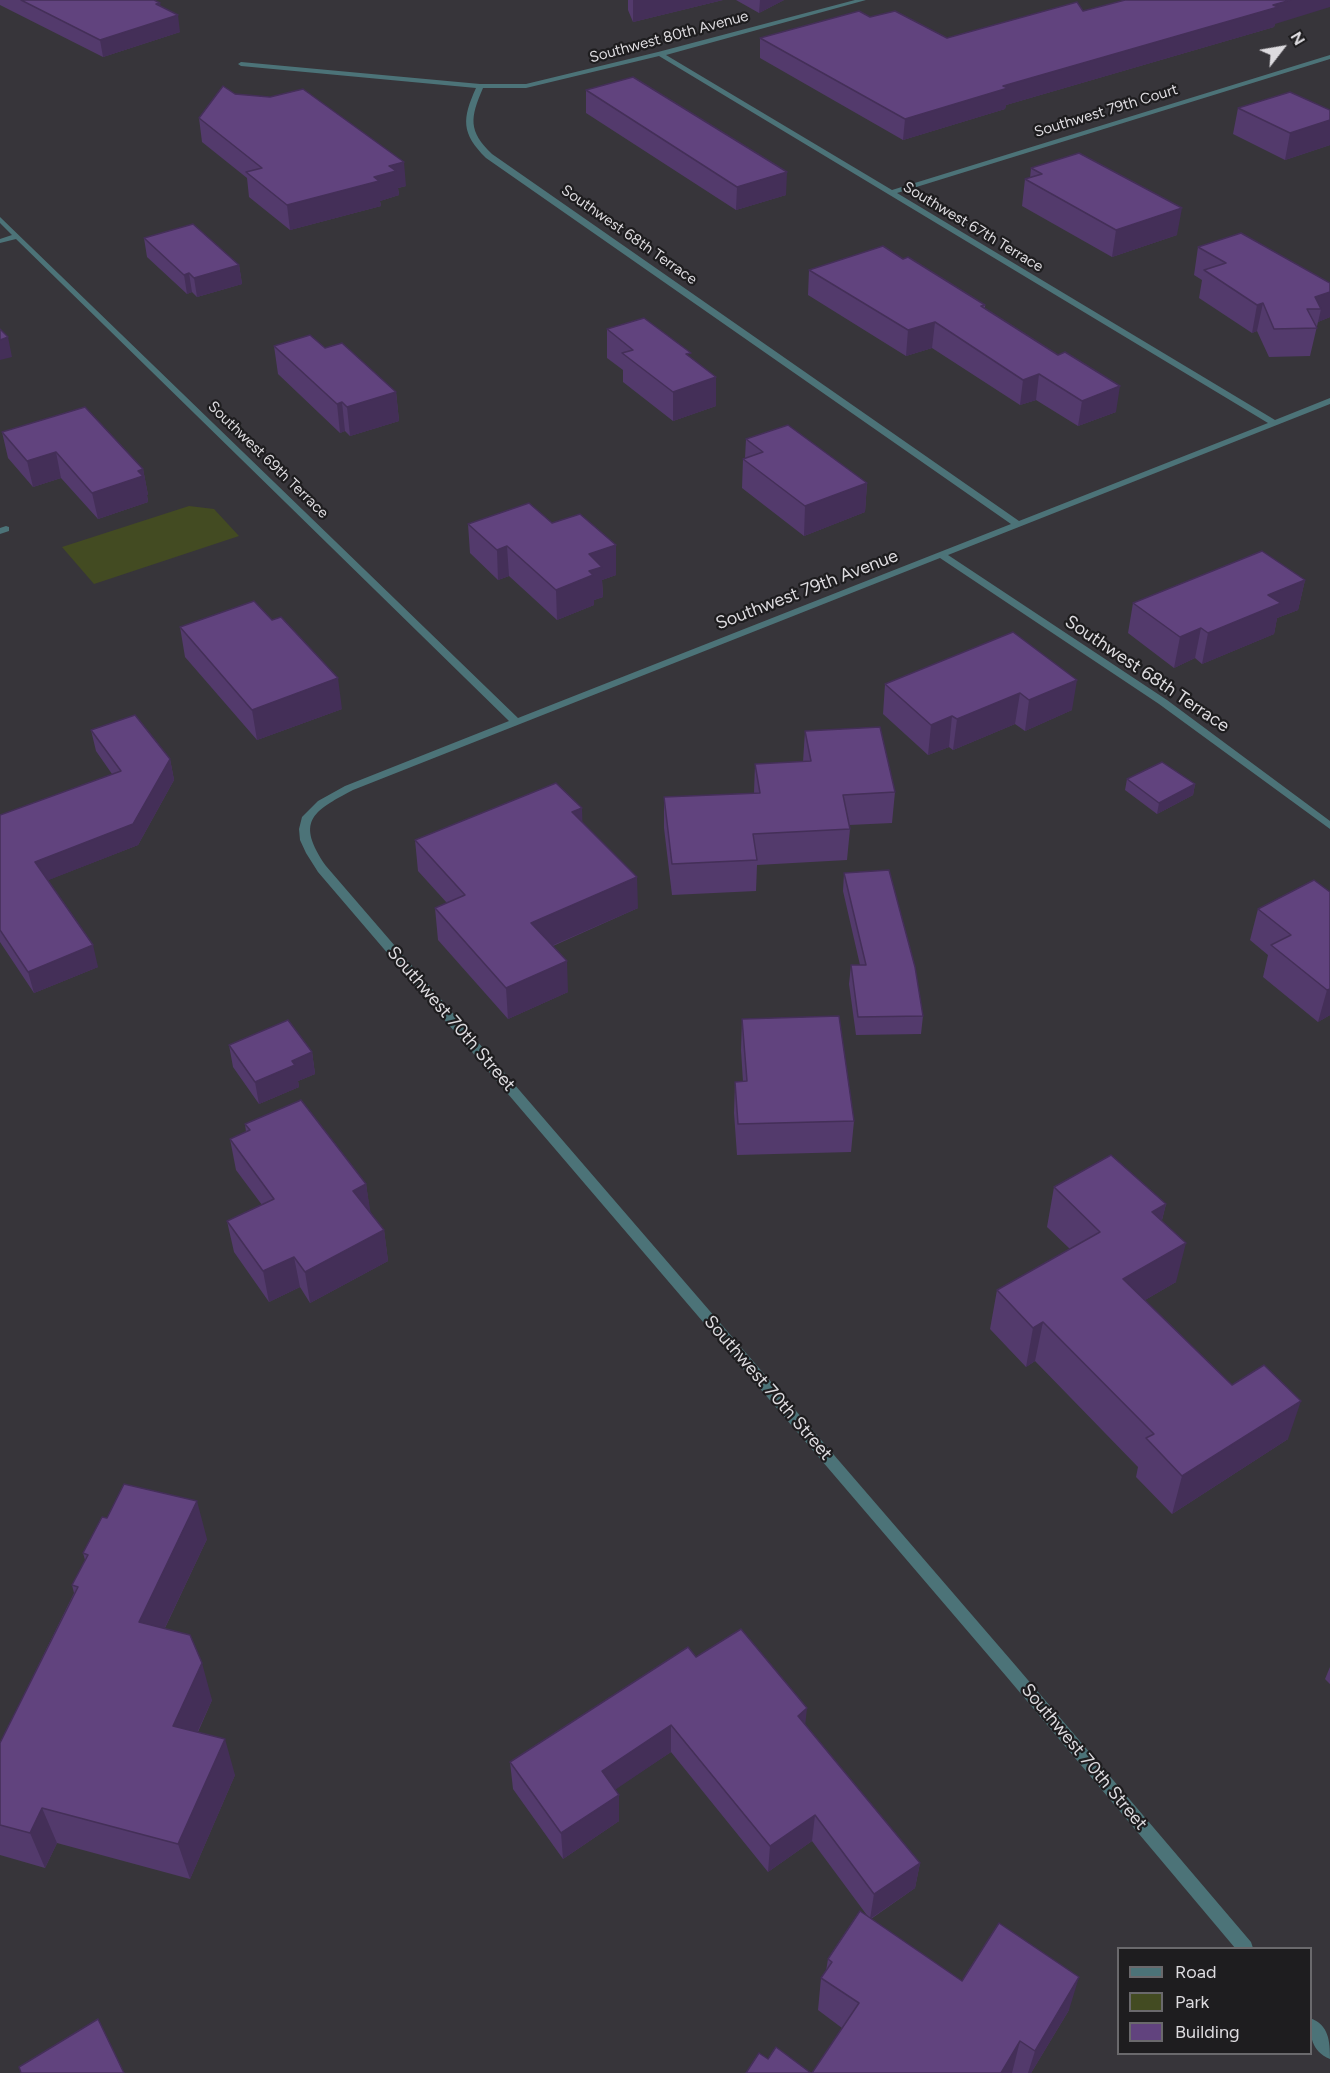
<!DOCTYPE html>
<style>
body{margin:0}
#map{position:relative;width:1330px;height:2073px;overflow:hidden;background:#37353a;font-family:Figtree,sans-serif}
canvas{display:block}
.legend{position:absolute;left:1117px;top:1947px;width:195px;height:108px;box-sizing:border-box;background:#1e1d1f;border:2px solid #6a696c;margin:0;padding:8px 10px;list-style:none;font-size:18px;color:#dddbdf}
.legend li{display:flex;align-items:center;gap:12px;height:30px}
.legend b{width:30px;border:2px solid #6a696c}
.north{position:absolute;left:1252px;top:18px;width:60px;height:60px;-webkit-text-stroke:4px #1e1d1f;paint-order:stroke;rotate:59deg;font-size:16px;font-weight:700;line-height:24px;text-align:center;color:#dddbdf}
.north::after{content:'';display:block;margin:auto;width:21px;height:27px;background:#dddbdf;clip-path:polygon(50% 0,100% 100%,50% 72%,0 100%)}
</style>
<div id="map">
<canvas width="1330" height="2073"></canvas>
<ul class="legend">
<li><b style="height:8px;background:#4c7378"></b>Road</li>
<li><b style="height:16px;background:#434b22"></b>Park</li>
<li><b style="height:16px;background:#61437e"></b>Building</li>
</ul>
<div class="north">N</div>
</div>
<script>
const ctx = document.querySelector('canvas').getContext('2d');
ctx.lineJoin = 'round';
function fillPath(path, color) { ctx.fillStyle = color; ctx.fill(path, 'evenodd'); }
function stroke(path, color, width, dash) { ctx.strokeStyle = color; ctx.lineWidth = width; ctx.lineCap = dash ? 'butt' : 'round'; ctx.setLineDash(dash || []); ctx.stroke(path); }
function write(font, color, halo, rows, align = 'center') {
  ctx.font = font + ' Figtree,sans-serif'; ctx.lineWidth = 4.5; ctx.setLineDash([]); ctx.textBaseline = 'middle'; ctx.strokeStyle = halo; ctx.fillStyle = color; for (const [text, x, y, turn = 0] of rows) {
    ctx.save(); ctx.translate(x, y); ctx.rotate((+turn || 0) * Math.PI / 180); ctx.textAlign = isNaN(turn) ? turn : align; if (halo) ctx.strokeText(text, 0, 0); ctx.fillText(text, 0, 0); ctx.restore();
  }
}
const green = new Path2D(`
 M 189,506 L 214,509 L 239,536 L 94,584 L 62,547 Z`);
const street = new Path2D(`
 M 855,0 L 866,0 L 666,55 L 892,190 L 1330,55 L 1330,59 L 897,193 L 1275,420 L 1330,398 L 1330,404 L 948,555 L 1167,700 L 1330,821 L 1330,829 L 1159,704 L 940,558 L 353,790 C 311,812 296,822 326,866 L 1016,1666 L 1251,1942 L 1253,1948 L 1235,1948 L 1006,1676 L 318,872 L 306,853 L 300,840 L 299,829 L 302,817 L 318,801 L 345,786 L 509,721 L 16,239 L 0,243 L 0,239 L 12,235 L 0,223 L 0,217 L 518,718 L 1011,524 L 486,158 C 461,133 462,119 476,88 L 241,66 L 238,64 L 241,62 L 480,84 L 526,84 L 658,52 ZM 659,56 L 1268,423 L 1019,521 L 492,154 C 468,131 470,118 483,88 L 526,88 Z
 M 6,526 L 9,527 L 9,531 L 0,534 L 0,528 Z
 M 1310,2018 C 1329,2025 1330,2041 1330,2059 C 1311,2051 1310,2036 1310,2018 Z`);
const wall = new Path2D(`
 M 0,0 L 154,0 L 161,7 L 180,32 L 103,57 L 0,5 Z
 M 628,0 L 723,0 L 633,22 L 628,10 Z
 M 736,0 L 784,0 L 759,13 Z
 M 1083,11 L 1275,24 L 1274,27 L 1006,105 L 1005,109 L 903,140 L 760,58 L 760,38 L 870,17 L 947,38 Z
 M 586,90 L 786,195 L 736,210 L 586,113 Z
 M 235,94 L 406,186 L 398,188 L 399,195 L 380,201 L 381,206 L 290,230 L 249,197 L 247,178 L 202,142 L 199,118 Z
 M 1238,108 L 1330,110 L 1330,145 L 1285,160 L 1233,134 Z
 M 1031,168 L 1177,235 L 1112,257 L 1022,206 L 1025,179 L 1030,178 Z
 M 144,238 L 239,265 L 242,284 L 197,297 L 192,292 L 187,294 L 147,257 Z
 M 1198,247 L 1330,283 L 1330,317 L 1318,322 L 1310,356 L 1269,357 L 1257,331 L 1252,333 L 1199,298 L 1202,280 L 1194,275 Z
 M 903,259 L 985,305 L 985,309 L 1116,412 L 1078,426 L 1036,400 L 1020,405 L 932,348 L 906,356 L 808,295 L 809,270 Z
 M 607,329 L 716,377 L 716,406 L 673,421 L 623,382 L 623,370 L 607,358 Z
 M 274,346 L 325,348 L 396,392 L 399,421 L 350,436 L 345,431 L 340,433 L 278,374 Z
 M 2,432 L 143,469 L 148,495 L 147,495 L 148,502 L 98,519 L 61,478 L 33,487 L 8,458 Z
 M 746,439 L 867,483 L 865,512 L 804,536 L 742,488 L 743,459 L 745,458 Z
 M 552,523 L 616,545 L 616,575 L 602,580 L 603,597 L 594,600 L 594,605 L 557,620 L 509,576 L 498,580 L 470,553 L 468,524 Z
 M 1305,580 L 1298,610 L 1277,618 L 1274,634 L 1202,664 L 1195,658 L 1174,668 L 1128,633 L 1133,603 Z
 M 180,627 L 342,709 L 257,740 L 185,657 Z
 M 1013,632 L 1072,710 L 1025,731 L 1015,724 L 953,750 L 949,747 L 928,755 L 883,714 L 885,684 Z
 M 91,730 L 170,759 L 174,780 L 138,845 L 48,880 L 98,967 L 34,993 L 0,942 L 0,815 L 112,774 L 96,751 Z
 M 805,731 L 895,792 L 892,823 L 849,825 L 850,829 L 847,860 L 757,865 L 756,891 L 672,895 L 664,828 L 664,797 L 754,793 L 755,764 L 803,762 Z
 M 1127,779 L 1195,784 L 1193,795 L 1157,814 L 1125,790 Z
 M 582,822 L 638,908 L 553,946 L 568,992 L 508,1019 L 438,940 L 435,908 L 447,903 L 418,871 L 415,840 Z
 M 844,873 L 923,1016 L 921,1034 L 856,1035 L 849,984 L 851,965 L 860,965 L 843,891 Z
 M 1330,892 L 1330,1015 L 1318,1022 L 1263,977 L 1268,955 L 1250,940 L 1258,909 Z
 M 742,1019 L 854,1121 L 851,1152 L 737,1155 L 734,1113 L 735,1082 L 743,1082 L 741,1050 Z
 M 229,1045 L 312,1052 L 315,1074 L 298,1081 L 299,1087 L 259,1104 L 233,1067 Z
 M 245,1124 L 366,1184 L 370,1213 L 384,1230 L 388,1261 L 310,1303 L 300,1287 L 269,1302 L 234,1252 L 227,1221 L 262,1205 L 236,1170 L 230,1139 L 246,1132 Z
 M 1054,1187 L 1166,1204 L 1162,1220 L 1176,1282 L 1145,1300 L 1288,1439 L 1172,1514 L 1136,1477 L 1138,1467 L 1035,1361 L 1026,1367 L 990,1329 L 997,1290 L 1070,1249 L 1047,1227 Z
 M 207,1539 L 165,1628 L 212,1700 L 198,1732 L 235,1775 L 190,1879 L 57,1843 L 45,1868 L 0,1855 L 0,1743 L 74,1593 L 72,1585 L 85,1560 L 83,1553 Z
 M 696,1657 L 920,1863 L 915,1888 L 871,1919 L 962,1981 L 1069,2010 L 1031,2073 L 812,2073 L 842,2028 L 818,2010 L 821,1978 L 826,1971 L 828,1959 L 869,1918 L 812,1841 L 768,1872 L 671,1752 L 615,1789 L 619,1795 L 619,1821 L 563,1859 L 513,1789 L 510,1762 Z
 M 1330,1667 L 1330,1684 L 1325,1679 Z`);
const shadedWall = new Path2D(`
 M 633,0 L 723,0 L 633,22 Z
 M 760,0 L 784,0 L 759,13 Z
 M 1291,0 L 1330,0 L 1330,7 L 1275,24 L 1274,27 L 1006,105 L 1005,109 L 903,140 L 905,119 L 1003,86 Z
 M 160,3 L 163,20 L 178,15 L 180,32 L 103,57 L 100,40 L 156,4 Z
 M 1330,120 L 1330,145 L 1285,160 L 1290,133 Z
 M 404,162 L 406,186 L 398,188 L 399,195 L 380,201 L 381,206 L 290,230 L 287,205 L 389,166 Z
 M 787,172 L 786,195 L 736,210 L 737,187 Z
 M 1182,208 L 1177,235 L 1112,257 L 1116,230 Z
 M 239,265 L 242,284 L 197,297 L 194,278 Z
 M 189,273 L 192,292 L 187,294 L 184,275 Z
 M 1330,292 L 1330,317 L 1318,322 L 1321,309 L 1315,297 Z
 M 1263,303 L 1257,331 L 1252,333 L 1257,305 Z
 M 935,322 L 932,348 L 906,356 L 908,330 Z
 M 8,337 L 12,357 L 0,360 L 0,340 Z
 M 1039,374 L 1036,400 L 1020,405 L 1023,380 Z
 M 716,377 L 716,406 L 673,421 L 673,392 Z
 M 1120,386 L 1116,412 L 1078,426 L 1082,401 Z
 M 396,392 L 399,421 L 350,436 L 347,407 Z
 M 342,402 L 345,431 L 340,433 L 337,404 Z
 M 56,452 L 61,478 L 33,487 L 27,461 Z
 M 143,469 L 148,495 L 147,495 L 148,502 L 98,519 L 92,493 Z
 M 867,483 L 865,512 L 804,536 L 805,506 Z
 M 616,545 L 616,575 L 602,580 L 603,597 L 594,600 L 594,605 L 557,620 L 556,590 L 589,554 Z
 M 507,546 L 509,576 L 498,580 L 497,550 Z
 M 1305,580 L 1298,610 L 1277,618 L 1274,634 L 1202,664 L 1208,633 L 1268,595 Z
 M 1201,628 L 1195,658 L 1174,668 L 1180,637 Z
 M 338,678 L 342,709 L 257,740 L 252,710 Z
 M 1077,680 L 1072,710 L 1025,731 L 1029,700 Z
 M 1020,693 L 1015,724 L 953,750 L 957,719 Z
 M 952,716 L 949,747 L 928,755 L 931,725 Z
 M 170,759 L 174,780 L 138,845 L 41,883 L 35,862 Z
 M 1195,784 L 1193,795 L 1157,814 L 1159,803 Z
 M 582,808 L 583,839 L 572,812 Z
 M 637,877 L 638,908 L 533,954 L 531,923 Z
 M 93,945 L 98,967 L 34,993 L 28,972 Z
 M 567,961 L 568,992 L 508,1019 L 506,988 Z
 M 1330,989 L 1330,1015 L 1318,1022 L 1327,990 Z
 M 312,1052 L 315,1074 L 298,1081 L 299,1087 L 259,1104 L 255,1082 L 292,1061 Z
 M 366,1184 L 371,1215 L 353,1191 Z
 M 1166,1204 L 1156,1243 L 1152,1212 Z
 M 384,1230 L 388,1261 L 310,1303 L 305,1272 Z
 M 1186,1243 L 1176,1282 L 1114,1318 L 1123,1279 Z
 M 294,1257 L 300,1287 L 269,1302 L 263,1271 Z
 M 1043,1322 L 1035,1361 L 1026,1367 L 1033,1328 Z
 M 1301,1401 L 1288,1439 L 1172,1514 L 1182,1476 Z
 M 197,1501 L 207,1539 L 150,1659 L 139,1622 Z
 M 202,1663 L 212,1700 L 184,1761 L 173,1726 Z
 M 807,1708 L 804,1736 L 798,1716 Z
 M 671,1725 L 671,1752 L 603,1798 L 602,1771 Z
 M 225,1739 L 235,1775 L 190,1879 L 178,1844 Z
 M 619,1795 L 619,1821 L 563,1859 L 561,1833 Z
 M 42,1808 L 57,1843 L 45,1868 L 30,1833 Z
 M 815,1815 L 812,1841 L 768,1872 L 770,1846 Z
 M 920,1863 L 915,1888 L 870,1919 L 874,1894 Z
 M 1079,1977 L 1069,2010 L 1031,2073 L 1028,2073 L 1035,2051 Z
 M 1020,2041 L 1012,2073 L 1001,2073 Z`);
const building = new Path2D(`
 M 21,0 L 154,0 L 160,3 L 156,4 L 178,15 L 100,40 Z
 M 1125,0 L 1291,0 L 1273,5 L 1278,7 L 1003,86 L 1008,88 L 905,119 L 760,38 L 859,11 L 870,17 L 895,11 L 947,38 L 1077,2 L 1083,11 Z
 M 633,77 L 787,172 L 737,187 L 586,90 Z
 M 223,86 L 235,94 L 270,97 L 303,89 L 404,162 L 389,166 L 396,171 L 374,177 L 379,181 L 287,205 L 246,172 L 262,168 L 199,118 Z
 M 1290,92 L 1330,110 L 1330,120 L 1290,133 L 1238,108 Z
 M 1079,153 L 1182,208 L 1116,230 L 1025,179 L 1042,174 L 1031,168 Z
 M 193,224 L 239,265 L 194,278 L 189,273 L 184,275 L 144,238 Z
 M 1241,233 L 1330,283 L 1330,292 L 1315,297 L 1321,309 L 1307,309 L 1317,328 L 1274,329 L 1263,303 L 1257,305 L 1204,270 L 1226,263 L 1198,247 Z
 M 883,246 L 903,259 L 908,257 L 985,305 L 981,306 L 1058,355 L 1065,352 L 1120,386 L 1082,401 L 1039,374 L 1023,380 L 935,322 L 908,330 L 809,270 Z
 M 644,318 L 691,353 L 686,354 L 716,377 L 673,392 L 622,353 L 633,350 L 607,329 Z
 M 0,329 L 8,337 L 0,340 Z
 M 310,335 L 325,348 L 342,343 L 396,392 L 347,407 L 342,402 L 337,404 L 274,346 Z
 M 85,407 L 143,469 L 138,471 L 143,476 L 92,493 L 56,452 L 27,461 L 2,432 Z
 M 788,425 L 867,483 L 805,506 L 743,459 L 763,452 L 746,439 Z
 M 529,503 L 552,523 L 580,514 L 616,545 L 589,554 L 602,567 L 589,571 L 593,575 L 556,590 L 507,546 L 497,550 L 468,524 Z
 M 1262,551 L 1305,580 L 1268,595 L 1281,603 L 1208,633 L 1201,628 L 1180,637 L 1133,603 Z
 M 254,601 L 272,620 L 281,617 L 338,678 L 252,710 L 180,627 Z
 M 1013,632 L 1077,680 L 1029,700 L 1020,693 L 957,719 L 952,716 L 931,725 L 885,684 Z
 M 135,715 L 170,759 L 133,824 L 35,862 L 93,945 L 28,972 L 0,930 L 0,815 L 121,771 L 91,730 Z
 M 880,727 L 895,792 L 843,795 L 850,829 L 753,834 L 757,860 L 672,864 L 664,797 L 760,793 L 755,764 L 811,761 L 805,731 Z
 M 1162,762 L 1195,784 L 1159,803 L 1127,779 Z
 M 556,783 L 582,808 L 572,812 L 637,877 L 531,923 L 567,961 L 506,988 L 435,908 L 465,895 L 415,840 Z
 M 889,870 L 915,967 L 923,1016 L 858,1017 L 851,965 L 866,965 L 844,873 Z
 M 1314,880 L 1330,892 L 1330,989 L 1327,990 L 1271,945 L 1291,935 L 1258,909 Z
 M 839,1016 L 854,1121 L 738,1124 L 735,1082 L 747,1081 L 742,1019 Z
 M 288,1020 L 312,1052 L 292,1061 L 295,1065 L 255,1082 L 229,1045 Z
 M 301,1100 L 366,1184 L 353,1191 L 384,1230 L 305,1272 L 294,1257 L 263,1271 L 227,1221 L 274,1199 L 230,1139 L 250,1130 L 245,1124 Z
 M 1111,1155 L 1166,1204 L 1152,1212 L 1186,1243 L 1123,1279 L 1232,1385 L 1264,1365 L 1301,1401 L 1182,1476 L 1146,1438 L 1154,1434 L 1043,1322 L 1033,1328 L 997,1290 L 1100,1232 L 1054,1187 Z
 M 124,1484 L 197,1501 L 139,1622 L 190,1635 L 202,1663 L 173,1726 L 225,1739 L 178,1844 L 42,1808 L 30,1833 L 0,1825 L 0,1743 L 78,1587 L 72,1585 L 88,1555 L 83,1553 L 102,1517 L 107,1518 Z
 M 741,1629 L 807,1708 L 798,1716 L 920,1863 L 874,1894 L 815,1815 L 770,1846 L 671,1725 L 602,1771 L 619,1795 L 561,1833 L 510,1762 L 688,1647 L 696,1657 Z
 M 860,1911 L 962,1981 L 999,1923 L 1079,1977 L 1035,2051 L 1020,2041 L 1001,2073 L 812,2073 L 859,2003 L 821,1978 L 832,1962 L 828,1959 Z
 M 98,2019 L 124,2073 L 21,2073 L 19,2067 Z
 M 776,2047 L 811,2073 L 746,2073 L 759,2053 L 768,2059 Z`);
const farStreetnames = [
 ["Southwest 80th Avenue",669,37,-15],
 ["Southwest 79th Court",1106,111,-17],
 ["Southwest 67th Terrace",973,227,31],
 ["Southwest 68th Terrace",629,235,35],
 ["Southwest 69th Terrace",268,460,44]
];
const streetNames = [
 ["Southwest 79th Avenue",807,590,-21],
 ["Southwest 68th Terrace",1147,674,34],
 ["Southwest 70th Street",451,1019,49],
 ["Southwest 70th Street",768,1388,49],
 ["Southwest 70th Street",1084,1757,50]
];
fillPath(green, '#434b22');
fillPath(street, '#4c7378');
fillPath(wall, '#533a6c');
fillPath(shadedWall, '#442f58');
fillPath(building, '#61437e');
stroke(building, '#442f58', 1.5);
write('15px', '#dddbdf', '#1e1d1f', farStreetnames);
write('18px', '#dddbdf', '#1e1d1f', streetNames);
</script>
